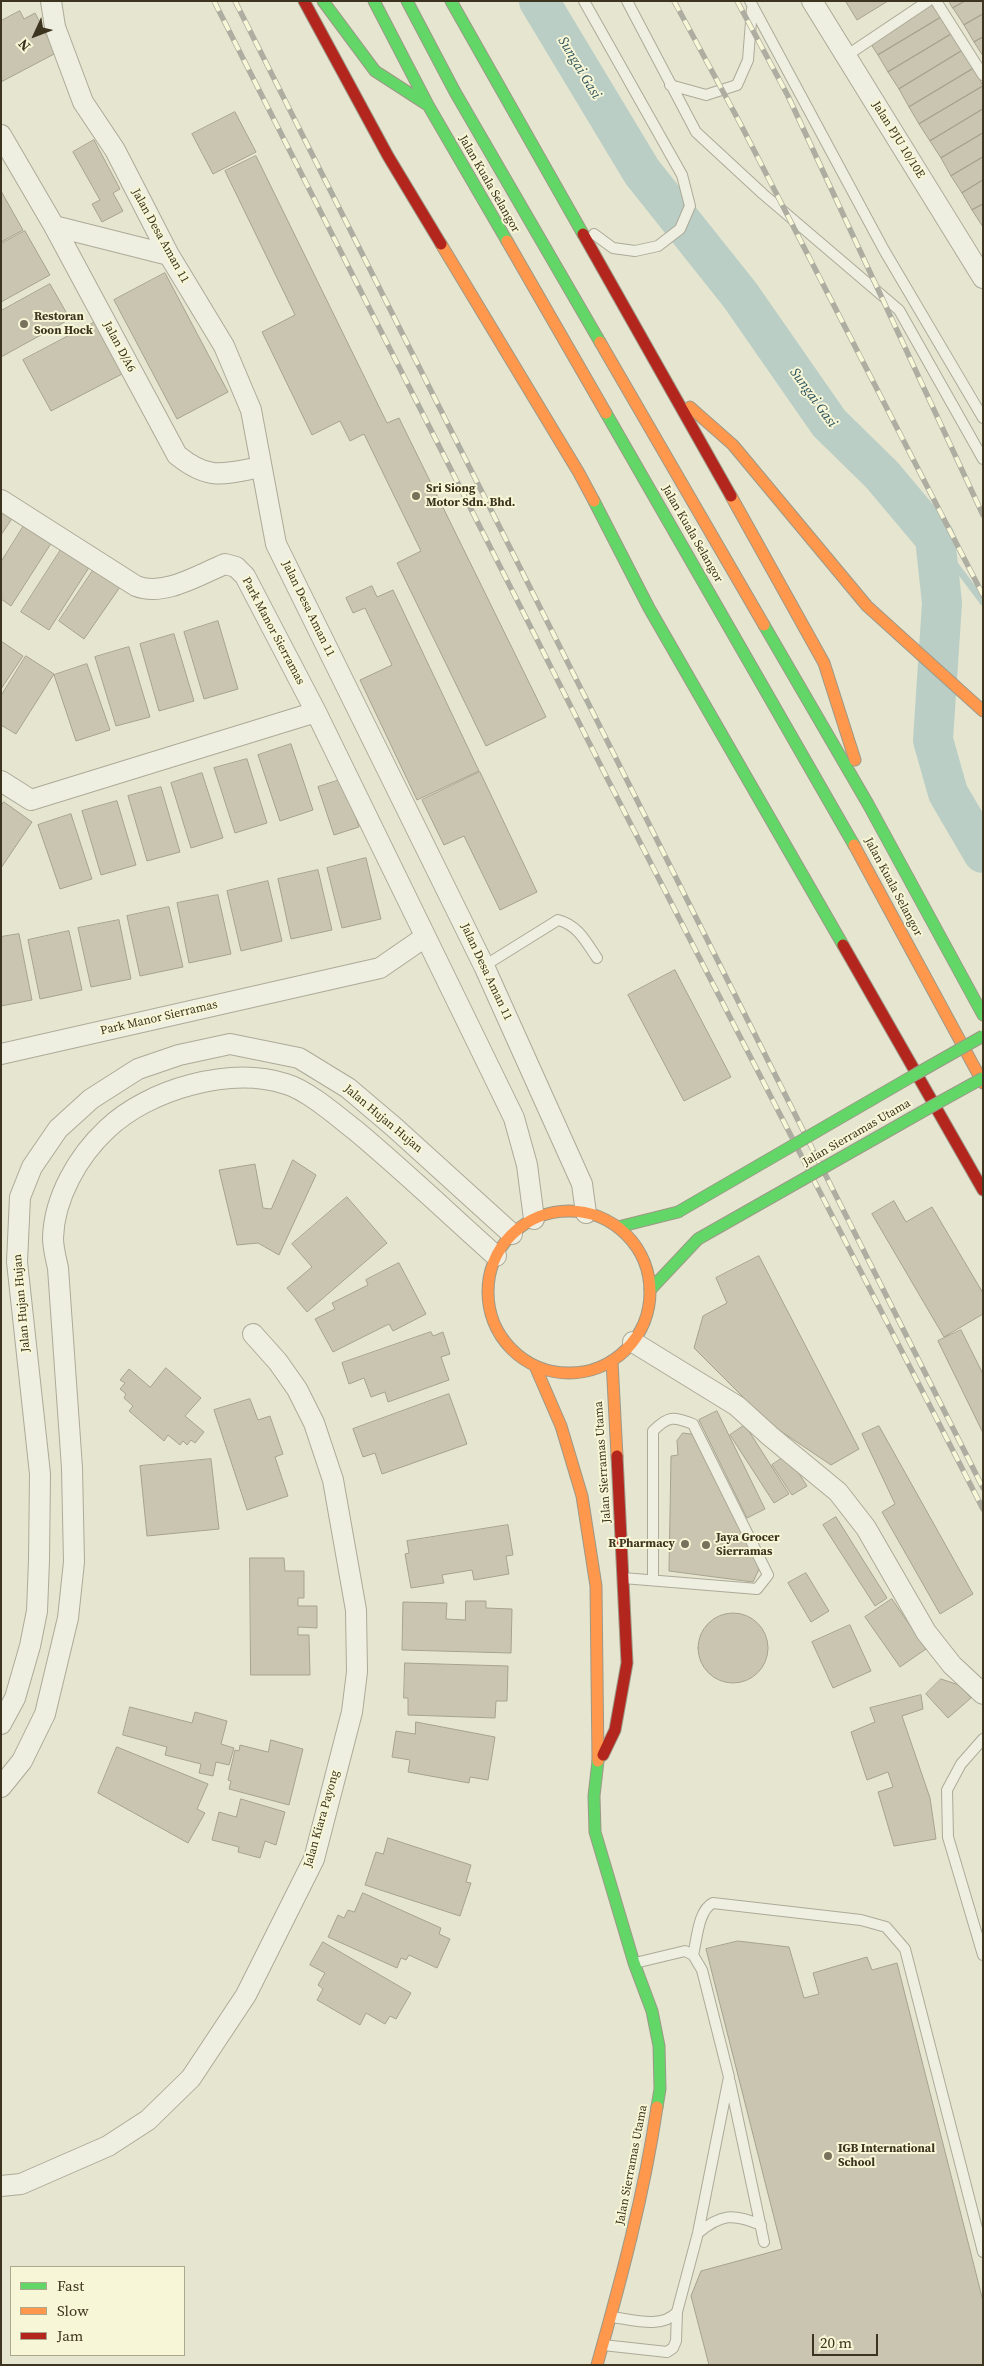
<!DOCTYPE html>
<style>
body{margin:0}
#map{position:relative;width:984px;height:2366px;overflow:hidden;background:#e6e6d0;font-family:"Source Serif 4",serif}
canvas{display:block}
.frame{position:absolute;inset:0;border:2px solid #3c341f;pointer-events:none}
.legend{position:absolute;left:10px;top:2266px;width:175px;height:90px;box-sizing:border-box;background:#f7f6d6;border:1px solid #aca88d;margin:0;padding:6px 9px;list-style:none;font-size:15px;color:#3c341f}
.legend li{display:flex;align-items:center;gap:10px;height:25px}
.legend b{width:25px;border:1px solid #aca88d}
.north{position:absolute;left:10px;top:10px;width:50px;height:50px;-webkit-text-stroke:4px #f7f6d6;paint-order:stroke;rotate:227deg;font-size:14px;font-weight:700;line-height:20px;text-align:center;color:#3c341f}
.north::after{content:'';display:block;margin:auto;width:18px;height:22px;background:#3c341f;clip-path:polygon(50% 0,100% 100%,50% 72%,0 100%)}
.scale{position:absolute;left:812px;top:2334px;width:66px;height:22px;box-sizing:border-box;border:2px solid #3c341f;border-top:0;padding-left:6px;font-size:15px;line-height:18px;white-space:nowrap;color:#3c341f;-webkit-text-stroke:4px #f7f6d6;paint-order:stroke}
</style>
<div id="map">
<canvas width="984" height="2366"></canvas>
<div class="frame"></div>
<ul class="legend">
<li><b style="height:6px;background:#63d668"></b>Fast</li>
<li><b style="height:6px;background:#ff974d"></b>Slow</li>
<li><b style="height:6px;background:#b3261e"></b>Jam</li>
</ul>
<div class="north">N</div>
<div class="scale">20 m</div>
</div>
<script>
const ctx = document.querySelector('canvas').getContext('2d');
ctx.lineJoin = 'round';
function stroke(path, color, width, dash) { ctx.strokeStyle = color; ctx.lineWidth = width; ctx.lineCap = dash ? 'butt' : 'round'; ctx.setLineDash(dash || []); ctx.stroke(path); }
function fillPath(path, color) { ctx.fillStyle = color; ctx.fill(path, 'evenodd'); }
function write(font, color, halo, rows, align = 'center') {
  ctx.font = font + ' "Source Serif 4",serif'; ctx.lineWidth = 4; ctx.setLineDash([]); ctx.textBaseline = 'middle'; ctx.strokeStyle = halo; ctx.fillStyle = color; for (const [text, x, y, turn = 0] of rows) {
    ctx.save(); ctx.translate(x, y); ctx.rotate((+turn || 0) * Math.PI / 180); ctx.textAlign = isNaN(turn) ? turn : align; if (halo) ctx.strokeText(text, 0, 0); ctx.fillText(text, 0, 0); ctx.restore();
  }
}
const stream = new Path2D(`
 M 935,538 L 983,602`);
const river = new Path2D(`
 M 539,1 L 642,172 L 740,295 L 829,423 L 882,475 L 935,538 L 942,603 L 933,740 L 948,793 L 983,853`);
const building = new Path2D(`
 M 848,1 L 888,1 L 857,20 L 846,2 Z
 M 934,1 L 943,16 L 878,55 L 867,38 Z
 M 949,1 L 965,1 L 953,8 Z
 M 965,1 L 983,1 L 983,14 L 964,25 L 953,8 Z
 M 20,11 L 24,19 L 35,13 L 56,53 L 1,82 L 1,21 Z
 M 983,14 L 983,37 L 974,42 L 964,25 Z
 M 943,16 L 953,33 L 888,72 L 878,55 Z
 M 953,33 L 963,50 L 899,89 L 888,72 Z
 M 983,37 L 983,56 L 974,42 Z
 M 963,50 L 974,68 L 909,107 L 899,89 Z
 M 974,68 L 983,86 L 919,124 L 909,107 Z
 M 983,86 L 983,109 L 930,141 L 919,124 Z
 M 983,109 L 983,133 L 941,158 L 930,141 Z
 M 235,112 L 256,152 L 213,174 L 192,134 Z
 M 983,133 L 983,157 L 951,176 L 941,158 Z
 M 94,140 L 120,189 L 113,193 L 123,211 L 102,222 L 92,204 L 100,200 L 73,152 Z
 M 256,156 L 387,423 L 399,418 L 546,717 L 486,746 L 397,563 L 421,551 L 364,434 L 350,441 L 340,421 L 312,435 L 262,332 L 295,315 L 225,171 Z
 M 983,157 L 983,180 L 962,193 L 951,176 Z
 M 983,180 L 983,204 L 972,210 L 962,193 Z
 M 1,191 L 23,230 L 1,242 Z
 M 983,204 L 983,227 L 972,210 Z
 M 25,231 L 50,275 L 1,302 L 1,244 Z
 M 165,273 L 228,392 L 177,419 L 114,300 Z
 M 50,284 L 70,319 L 1,357 L 1,311 Z
 M 97,321 L 124,373 L 51,411 L 23,360 Z
 M 1,509 L 13,517 L 1,535 Z
 M 25,524 L 52,542 L 11,606 L 1,599 L 1,562 Z
 M 62,548 L 90,566 L 49,630 L 21,612 Z
 M 94,569 L 120,587 L 84,639 L 59,621 Z
 M 372,586 L 377,597 L 393,590 L 479,771 L 417,800 L 360,680 L 392,665 L 365,608 L 353,613 L 346,598 Z
 M 218,621 L 238,689 L 204,699 L 184,632 Z
 M 174,634 L 194,701 L 159,711 L 140,644 Z
 M 1,641 L 23,656 L 1,689 Z
 M 129,647 L 150,717 L 116,726 L 95,657 Z
 M 26,656 L 54,674 L 16,734 L 1,725 L 1,696 Z
 M 87,664 L 110,730 L 76,741 L 54,675 Z
 M 291,744 L 313,810 L 280,821 L 258,755 Z
 M 247,759 L 267,823 L 235,833 L 214,768 Z
 M 480,772 L 537,892 L 500,910 L 464,836 L 444,845 L 422,800 Z
 M 202,773 L 223,838 L 191,848 L 171,783 Z
 M 343,779 L 359,827 L 334,835 L 318,787 Z
 M 161,787 L 180,852 L 147,861 L 128,796 Z
 M 117,801 L 136,865 L 101,875 L 82,811 Z
 M 4,802 L 32,822 L 1,868 L 1,806 Z
 M 71,814 L 92,879 L 60,889 L 38,825 Z
 M 366,858 L 381,919 L 342,928 L 327,868 Z
 M 318,870 L 332,930 L 291,939 L 278,879 Z
 M 268,881 L 282,941 L 241,951 L 227,891 Z
 M 218,895 L 231,954 L 189,963 L 177,903 Z
 M 169,907 L 183,967 L 140,976 L 127,916 Z
 M 119,920 L 131,979 L 91,987 L 78,928 Z
 M 69,931 L 82,990 L 40,999 L 28,940 Z
 M 19,934 L 32,1000 L 1,1006 L 1,937 Z
 M 675,970 L 731,1077 L 684,1101 L 628,995 Z
 M 293,1160 L 316,1175 L 279,1255 L 258,1243 L 237,1245 L 219,1170 L 255,1164 L 263,1208 L 271,1209 Z
 M 347,1197 L 387,1243 L 307,1312 L 287,1288 L 312,1267 L 292,1244 Z
 M 894,1201 L 906,1222 L 932,1207 L 983,1293 L 983,1314 L 944,1337 L 872,1214 Z
 M 759,1256 L 859,1449 L 831,1465 L 770,1424 L 694,1348 L 703,1316 L 727,1303 L 716,1278 Z
 M 399,1263 L 426,1314 L 393,1331 L 389,1324 L 333,1352 L 315,1319 L 335,1309 L 332,1303 L 368,1285 L 366,1280 Z
 M 961,1330 L 983,1374 L 983,1433 L 938,1341 Z
 M 431,1332 L 433,1336 L 443,1332 L 450,1354 L 441,1357 L 449,1380 L 388,1402 L 385,1392 L 371,1397 L 364,1378 L 349,1384 L 342,1363 Z
 M 166,1368 L 201,1398 L 185,1416 L 204,1432 L 195,1443 L 191,1440 L 187,1445 L 183,1441 L 180,1445 L 168,1435 L 164,1441 L 129,1411 L 133,1406 L 124,1398 L 126,1394 L 120,1389 L 125,1383 L 120,1380 L 129,1369 L 150,1387 Z
 M 449,1394 L 467,1444 L 382,1474 L 375,1453 L 363,1457 L 353,1429 Z
 M 250,1399 L 258,1420 L 270,1416 L 283,1454 L 275,1457 L 288,1496 L 247,1510 L 214,1410 Z
 M 717,1411 L 765,1509 L 747,1518 L 699,1420 Z
 M 745,1425 L 789,1494 L 774,1503 L 730,1435 Z
 M 879,1426 L 973,1594 L 940,1614 L 882,1512 L 895,1504 L 862,1434 Z
 M 683,1433 L 691,1434 L 697,1438 L 761,1565 L 753,1582 L 669,1571 L 671,1456 L 678,1455 L 677,1441 Z
 M 787,1455 L 807,1486 L 792,1495 L 772,1465 Z
 M 211,1459 L 219,1529 L 147,1536 L 140,1466 Z
 M 836,1517 L 887,1598 L 875,1606 L 823,1525 Z
 M 508,1525 L 513,1555 L 506,1556 L 509,1574 L 474,1580 L 472,1570 L 442,1575 L 444,1583 L 411,1588 L 405,1554 L 409,1553 L 407,1541 Z
 M 250,1558 L 284,1558 L 285,1571 L 304,1571 L 304,1598 L 298,1598 L 298,1606 L 317,1606 L 317,1628 L 298,1627 L 298,1635 L 309,1635 L 310,1675 L 251,1675 Z
 M 806,1573 L 829,1611 L 811,1622 L 788,1583 Z
 M 892,1599 L 926,1649 L 900,1667 L 865,1617 Z
 M 466,1601 L 486,1601 L 486,1608 L 512,1609 L 511,1653 L 402,1650 L 403,1602 L 447,1603 L 446,1619 L 465,1620 Z
 M698 1648a35 35 0 1 1 70 0a35 35 0 1 1-70 0Z
 M 850,1625 L 871,1671 L 833,1688 L 812,1642 Z
 M 405,1663 L 508,1666 L 507,1701 L 496,1701 L 495,1718 L 408,1715 L 408,1698 L 404,1698 Z
 M 941,1679 L 959,1685 L 971,1698 L 948,1718 L 926,1694 Z
 M 921,1695 L 923,1709 L 902,1716 L 930,1798 L 936,1839 L 894,1846 L 878,1792 L 893,1787 L 888,1772 L 867,1780 L 851,1732 L 875,1722 L 870,1708 Z
 M 130,1707 L 192,1723 L 195,1712 L 227,1721 L 221,1744 L 234,1748 L 229,1765 L 216,1762 L 213,1776 L 199,1773 L 201,1764 L 165,1755 L 167,1747 L 123,1735 Z
 M 416,1722 L 495,1737 L 488,1780 L 470,1777 L 469,1783 L 408,1772 L 410,1760 L 392,1757 L 396,1731 L 415,1734 Z
 M 271,1740 L 303,1749 L 289,1805 L 229,1789 L 231,1781 L 228,1780 L 235,1750 L 239,1751 L 240,1745 L 268,1752 Z
 M 117,1747 L 208,1784 L 197,1809 L 205,1813 L 188,1843 L 98,1793 Z
 M 241,1799 L 285,1812 L 276,1845 L 265,1841 L 260,1858 L 238,1852 L 239,1847 L 212,1840 L 219,1812 L 236,1817 Z
 M 388,1838 L 471,1865 L 466,1882 L 471,1883 L 460,1916 L 365,1885 L 376,1852 L 383,1854 Z
 M 363,1893 L 441,1928 L 439,1934 L 450,1939 L 437,1968 L 409,1955 L 406,1960 L 401,1958 L 397,1968 L 328,1937 L 338,1915 L 344,1918 L 348,1910 L 354,1912 Z
 M 738,1941 L 789,1947 L 804,1998 L 819,1994 L 813,1973 L 867,1957 L 872,1970 L 897,1963 L 983,2301 L 983,2365 L 709,2365 L 691,2296 L 701,2271 L 782,2249 L 706,1949 Z
 M 323,1942 L 411,1993 L 396,2019 L 390,2016 L 385,2024 L 366,2013 L 360,2025 L 317,2000 L 323,1989 L 318,1985 L 325,1973 L 310,1965 Z`);
const lane = new Path2D(`
 M 584,1 L 682,175 L 690,206 L 680,229 L 658,246 L 635,251 L 613,248 L 594,234
 M 627,1 L 696,132 L 763,194 L 899,310 L 983,459
 M 750,1 L 884,250 L 983,418
 M 936,1 L 983,75
 M 846,56 L 928,1
 M 670,85 L 706,95 L 737,85 L 748,60 L 752,9
 M 484,966 L 558,920 C 578,925 586,942 597,958
 M 623,1578 C 668,1582 713,1585 757,1589 L 768,1575 L 693,1424 C 673,1416 668,1416 653,1431 L 653,1580
 M 983,1739 L 961,1764 L 947,1790 L 948,1837 L 983,1955
 M 693,1955 C 697,1940 698,1910 713,1903 L 861,1920 L 886,1927 L 905,1949 L 983,2252
 M 730,2082 L 764,2242
 M 698,2233 C 721,2214 733,2213 761,2225
 M 612,2317 C 634,2320 662,2329 677,2312
 M 603,2345 L 667,2352 L 673,2348 L 676,2341 L 677,2312 L 698,2233 L 729,2077 L 702,1970 L 693,1955 L 685,1951 L 635,1963`);
const street = new Path2D(`
 M 51,1 L 55,27 L 83,102 L 115,150 L 169,255 L 224,346 L 251,410 L 276,544 L 484,966 L 582,1184 L 586,1213
 M 812,1 L 983,278
 M 1,135 L 54,226 L 177,455 C 209,481 223,474 261,467
 M 54,226 L 169,255
 M 1,500 L 136,586 C 164,597 198,575 225,564 L 236,567 L 245,576 L 316,712 L 514,1118 L 527,1165 L 534,1219
 M 1,781 L 31,800 L 316,712
 M 1,1054 L 380,968 L 425,937
 M 633,1342 L 737,1406 L 770,1436 L 838,1492 L 866,1528 L 926,1632 L 952,1665 L 983,1694
 M 1,1724 L 15,1698 L 30,1646 L 37,1611 L 39,1560 L 40,1474 L 17,1262 L 20,1197 L 32,1167 L 58,1129 L 91,1099 L 138,1069 L 179,1055 L 230,1044 L 299,1058 L 348,1088 L 394,1127 L 512,1234
 M 1,1787 L 22,1761 L 45,1714 L 68,1618 L 74,1562 L 72,1468 L 58,1268 C 56,1259 53,1248 53,1238 C 54,1198 78,1156 107,1129 C 149,1089 230,1066 286,1084 C 307,1090 337,1116 355,1130 C 403,1170 449,1214 496,1256
 M 1,2186 L 21,2184 L 108,2146 L 148,2120 L 191,2078 L 246,1995 L 314,1859 L 352,1712 L 357,1672 L 356,1610 L 333,1480 L 314,1423 L 297,1389 L 278,1362 L 253,1334`);
const fast = new Path2D(`
 M 323,1 L 375,71 L 426,104
 M 374,1 L 428,105 L 507,241
 M 407,1 L 455,92 L 600,342
 M 451,1 L 583,234
 M 606,413 L 854,845
 M 594,501 L 649,608 L 843,945
 M 764,625 L 868,804 L 983,1015
 M 618,1227 L 678,1212
 M 650,1290 L 698,1239
 M 598,1761 L 594,1796 L 595,1832 L 634,1963 L 652,2011 L 659,2046 L 660,2089 L 657,2107`);
const slow = new Path2D(`
 M 507,241 L 606,413
 M 441,244 L 579,473 L 594,501
 M 600,342 L 764,625
 M 690,407 L 733,445 L 867,606 L 983,711
 M 731,496 L 824,663 L 855,760
 M 854,845 L 983,1083
 M488 1292a81 81 0 1 1 162 0a81 81 0 1 1-162 0Z
 M 612,1361 L 617,1456
 M 535,1366 L 561,1426 L 582,1496 L 596,1586 L 598,1761
 M 597,2365 C 621,2280 644,2195 657,2107`);
const jam = new Path2D(`
 M 304,1 L 388,156 L 441,244
 M 583,234 L 731,496
 M 843,945 L 983,1190
 M 603,1755 L 615,1730 L 627,1663 L 617,1456`);
const rail = new Path2D(`
 M 214,1 L 608,780 L 983,1509
 M 235,1 L 983,1488
 M 674,1 L 740,123 L 983,595
 M 737,1 L 788,96 L 983,515`);
const fastBridge = new Path2D(`
 M 916,1074 L 983,1036
 M 934,1105 L 983,1078
 M 678,1212 L 916,1074
 M 698,1239 L 934,1105`);
const markers = [
 [24,324,5,"#78725d"],
 [416,496,5,"#78725d"],
 [685,1544,5,"#78725d"],
 [706,1545,5,"#78725d"],
 [828,2156,5,"#78725d"]
];
const streetNames = [
 ["Jalan PJU 10/10E",898,140,58],
 ["Jalan Kuala Selangor",489,184,60],
 ["Jalan Desa Aman 11",160,236,61],
 ["Jalan D/A6",119,347,62],
 ["Jalan Kuala Selangor",692,534,60],
 ["Jalan Desa Aman 11",308,609,64],
 ["Park Manor Sierramas",273,631,62],
 ["Jalan Kuala Selangor",893,887,62],
 ["Jalan Desa Aman 11",486,972,65],
 ["Park Manor Sierramas",159,1018,-13],
 ["Jalan Hujan Hujan",383,1119,40],
 ["Jalan Sierramas Utama",857,1133,-30],
 ["Jalan Hujan Hujan",22,1303,-95],
 ["Jalan Sierramas Utama",603,1462,-94],
 ["Jalan Kiara Payong",322,1819,-74],
 ["Jalan Sierramas Utama",632,2165,-79]
];
const poiNames = [
 ["Restoran",34,317],
 ["Soon Hock",34,331],
 ["Sri Siong",426,489],
 ["Motor Sdn. Bhd.",426,503],
 ["Jaya Grocer",716,1538],
 ["Sierramas",716,1552],
 ["R Pharmacy",675,1544,"right"],
 ["IGB International",838,2149],
 ["School",838,2163]
];
const waterNames = [
 ["Sungai Gasi",579,68,59],
 ["Sungai Gasi",813,398,54]
];
stroke(stream, '#bacec6', 7);
stroke(river, '#bacec6', 40);
fillPath(building, '#cac5b0');
stroke(building, '#a7a28e', 1);
stroke(lane, '#acaa98', 12);
stroke(street, '#acaa98', 22);
stroke(fast, '#9c9988', 13);
stroke(slow, '#9c9988', 13);
stroke(jam, '#9c9988', 13);
stroke(lane, '#eeeee1', 10);
stroke(street, '#eeeee1', 20);
stroke(fast, '#63d668', 11);
stroke(slow, '#ff974d', 11);
stroke(jam, '#b3261e', 11);
stroke(rail, '#aeada1', 5.5);
stroke(rail, '#f7f6d6', 4, [11]);
stroke(fastBridge, '#9c9988', 13, []);
stroke(fastBridge, '#63d668', 11);
for (const [x, y, r, color] of markers) { const dot = new Path2D(); dot.arc(x, y, r, 0, 2 * Math.PI); ctx.fillStyle = color; ctx.fill(dot); stroke(dot, '#f7f6d6', 2); }
write('12px', '#3c341f', '#f7f6d6', streetNames);
write('bold 12px', '#3c341f', '#f7f6d6', poiNames, 'left');
write('italic 14px', '#2d545d', '#f7f6d6', waterNames);
</script>
